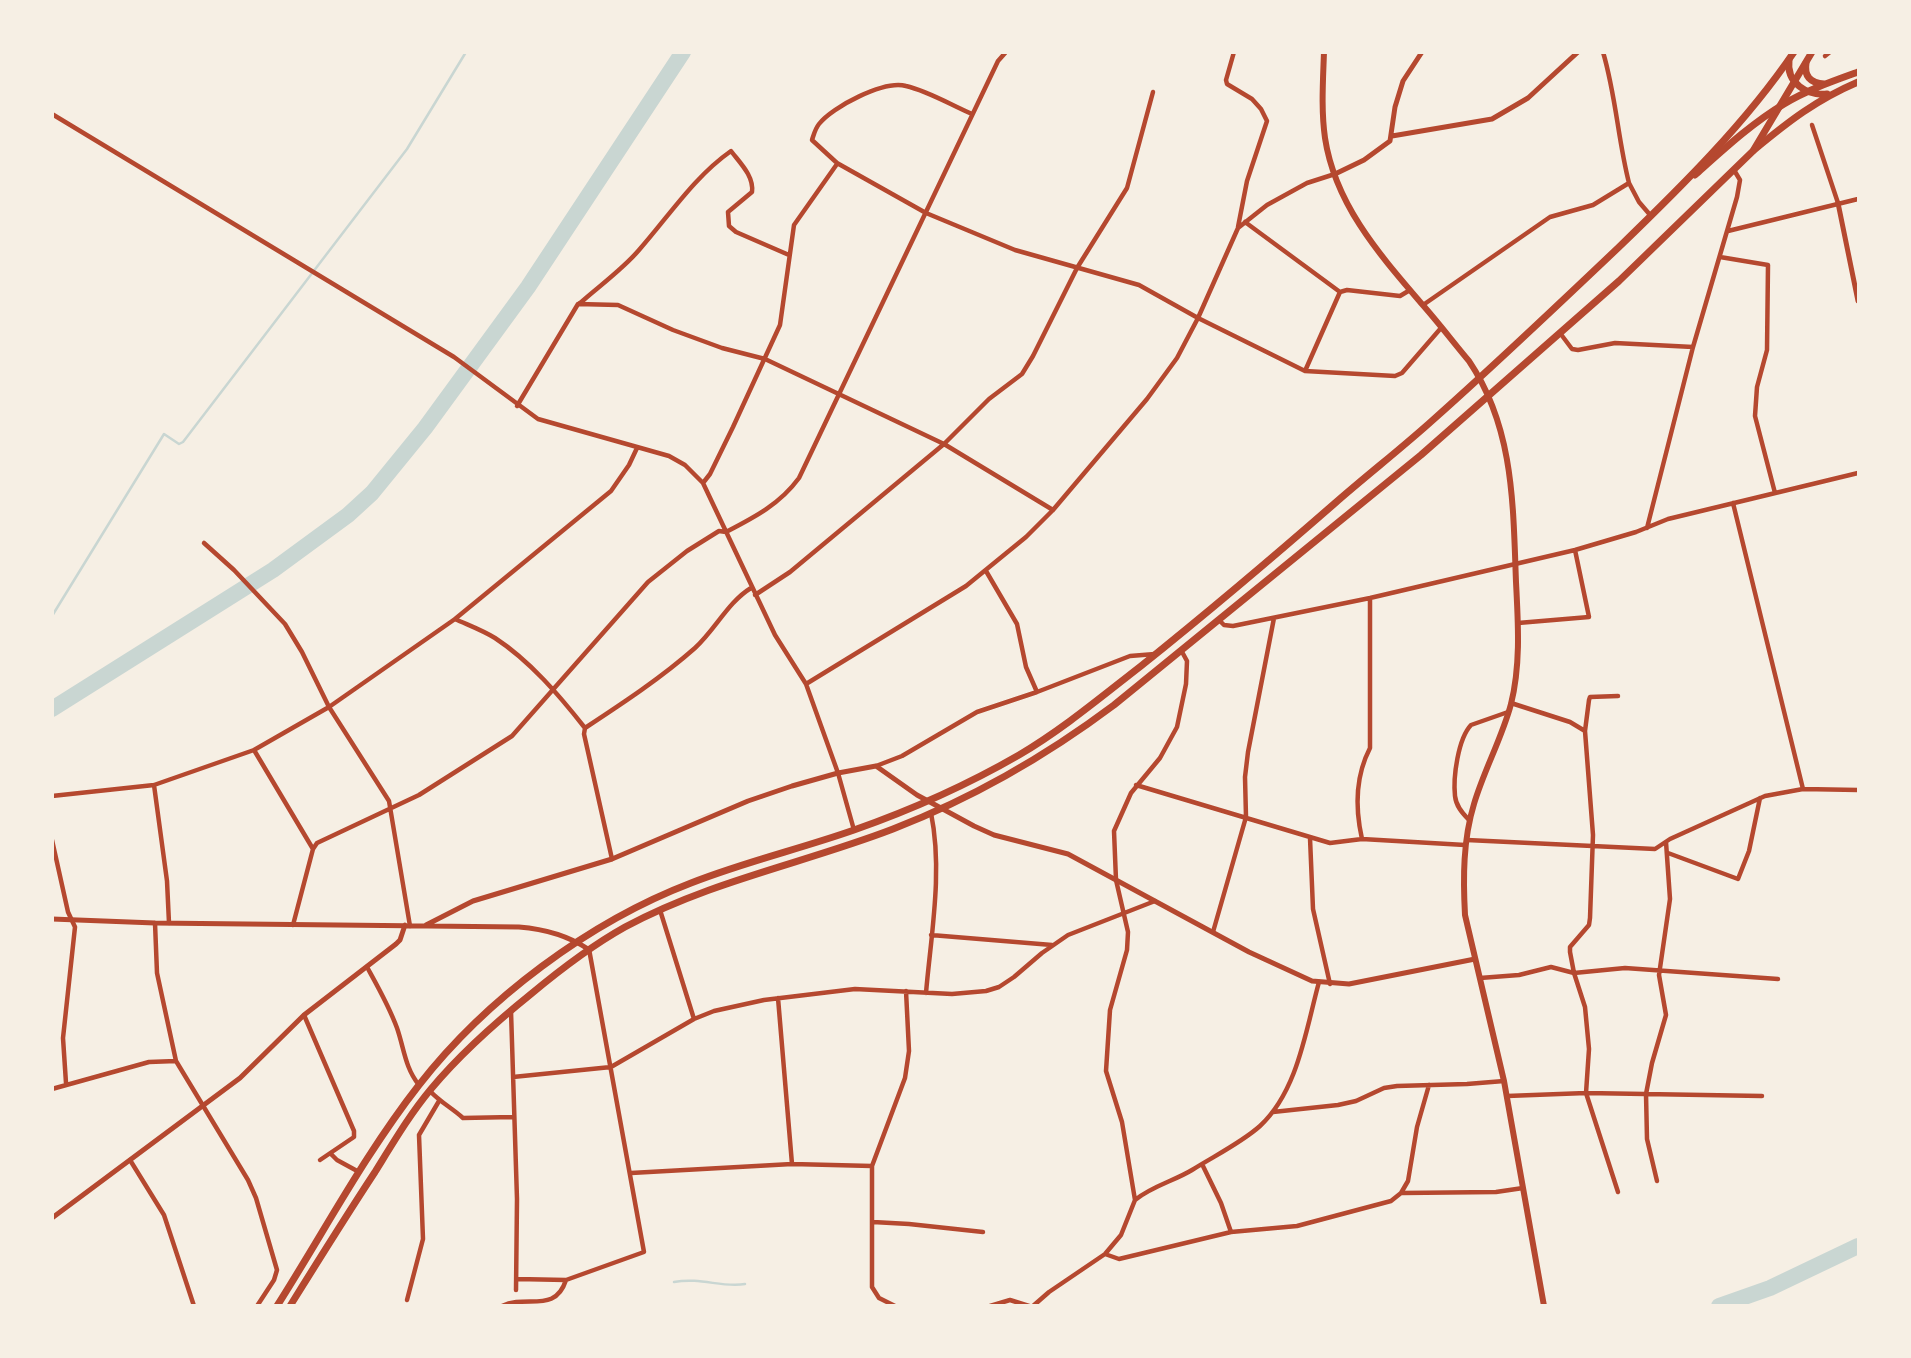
<!DOCTYPE html>
<style>
body{margin:0}
#map{position:relative;width:1911px;height:1358px;overflow:hidden;background:#f6efe4;font-family:"Nunito Sans",sans-serif}
canvas{display:block}
.frame{position:absolute;inset:0;border:54px solid #f6efe4;pointer-events:none}
</style>
<div id="map">
<canvas width="1911" height="1358"></canvas>
<div class="frame"></div>
</div>
<script>
const ctx = document.querySelector('canvas').getContext('2d');
ctx.lineJoin = 'round';
function stroke(path, color, width, dash) { ctx.strokeStyle = color; ctx.lineWidth = width; ctx.lineCap = dash ? 'butt' : 'round'; ctx.setLineDash(dash || []); ctx.stroke(path); }
const stream = new Path2D(`
 M 52,616 L 164,434 L 179,444 L 183,442 L 407,149 L 466,52
 M 674,1282 C 701,1277 722,1288 745,1284`);
const river = new Path2D(`
 M 52,709 L 273,570 L 348,515 L 372,493 L 425,428 L 528,287 L 683,52
 M 1719,1306 L 1770,1288 L 1858,1246`);
const minor = new Path2D(`
 M 1234,52 L 1226,80 L 1227,84 L 1252,99 L 1261,109 L 1267,121 L 1247,181 L 1238,227
 M 1603,52 C 1616,96 1618,140 1629,183
 M 1825,56 L 1830,52
 M 52,114 L 454,357 L 538,419 L 669,456 L 685,465 L 703,483 L 775,635 L 806,684 L 838,773 L 854,830
 M 972,114 C 951,105 928,91 906,86 C 884,80 832,107 819,124 C 815,129 814,134 812,140 L 837,163 L 926,213 L 1015,250 L 1139,285 L 1198,318 L 1305,371 L 1395,376 L 1402,373 L 1441,328
 M 1812,125 L 1838,203
 M 1245,222 L 1340,292
 M 1728,231 L 1858,199
 M 1720,257 L 1768,265 L 1767,350 L 1757,387 L 1755,416 L 1775,493
 M 579,304 C 599,286 622,270 639,250 C 669,216 694,177 731,151 C 740,163 754,176 752,192 L 728,212 L 729,226 L 736,232 L 789,255
 M 1423,305 L 1550,217 L 1593,205 L 1629,183 L 1639,202 L 1651,216
 M 1560,333 L 1572,349 L 1578,350 L 1615,343 L 1693,347
 M 1305,371 L 1340,292 L 1347,290 L 1400,296 L 1410,290
 M 517,406 L 578,304 L 618,305 L 673,330 L 722,348 L 765,359 L 944,444 L 1053,510
 M 703,483 L 710,474 L 733,427 L 780,325 L 794,225 L 837,164
 M 1733,503 L 1803,789
 M 1647,528 L 1693,347 L 1737,197 L 1740,180 L 1734,170
 M 204,543 L 234,570 L 285,624 L 302,652 L 329,707 L 389,801 L 410,926
 M 986,571 L 1017,624 L 1026,667 L 1037,692
 M 755,595 L 790,572 L 944,444 L 989,399 L 1022,374 L 1033,356 L 1077,268 L 1127,188 L 1153,92
 M 455,619 C 468,625 482,630 495,638 C 530,661 559,695 585,728 L 584,734 L 612,859
 M 1219,620 L 1224,625 L 1233,626 L 1370,598 L 1575,550 L 1636,532 L 1668,519 L 1858,473
 M 1518,623 L 1589,617 L 1575,550
 M 806,684 L 966,586 L 1026,537 L 1053,510 L 1147,399 L 1177,358 L 1198,318 L 1238,228 L 1267,205 L 1307,183 L 1335,174
 M 1618,696 L 1590,697 L 1589,700 L 1585,731 L 1593,835 L 1590,918 L 1589,925 L 1570,947 L 1570,952 L 1574,973 L 1585,1007 L 1589,1049 L 1586,1093 L 1618,1192
 M 1511,703 L 1570,722 L 1585,731
 M 585,728 C 623,703 661,678 695,648 C 715,630 728,602 751,588
 M 254,750 L 313,849
 M 876,766 L 902,756 L 977,712 L 1037,692 L 1130,656 L 1155,654
 M 154,785 L 167,881 L 169,923
 M 1136,785 L 1330,843 L 1362,839 L 1465,845
 M 52,796 L 154,785 L 254,750 L 329,707 L 455,619 L 611,491 L 629,465 L 637,448
 M 1469,820 C 1462,813 1456,806 1455,796 C 1453,777 1458,739 1471,725 L 1508,712
 M 1310,838 L 1313,909 L 1330,984
 M 1362,839 C 1355,808 1355,777 1370,748 L 1370,598
 M 52,840 L 68,912 L 75,927 L 63,1038 L 66,1083
 M 1467,840 L 1655,849 L 1670,839 L 1765,796 L 1803,789 L 1858,790
 M 1668,853 L 1738,879 L 1749,851 L 1760,798
 M 660,910 L 694,1019
 M 155,923 L 157,973 L 176,1061 L 248,1180 L 256,1198 L 277,1270 L 274,1280 L 257,1306
 M 293,925 L 313,849 L 317,843 L 419,795 L 512,736 L 648,582 L 687,551 L 719,531 L 726,532 C 755,517 780,504 799,478 L 998,61 L 1006,52
 M 1213,932 L 1246,817 L 1245,777 L 1248,752 L 1274,618
 M 931,935 L 1052,945
 M 367,967 C 378,987 389,1006 397,1028 C 404,1048 405,1068 419,1085
 M 1480,978 L 1519,975 L 1551,967 L 1574,973 L 1625,968 L 1778,979
 M 926,993 C 931,935 943,871 931,813
 M 778,998 L 792,1164
 M 511,1011 L 517,1199 L 516,1290
 M 304,1015 L 354,1131 L 354,1137 L 320,1160
 M 513,1077 L 611,1067 L 694,1019 L 714,1011 L 764,1000 L 855,989 L 952,994 L 986,991 L 999,987 L 1014,977 L 1042,953 L 1068,935 L 1155,901
 M 52,1089 L 149,1062 L 176,1061
 M 430,1091 C 440,1102 452,1108 463,1118 L 513,1117
 M 1507,1096 L 1586,1093 L 1762,1096
 M 1273,1112 L 1338,1105 L 1356,1101 L 1384,1088 L 1397,1086 L 1467,1084 L 1504,1081
 M 331,1154 L 337,1160 L 359,1172
 M 130,1160 L 164,1215 L 194,1306
 M 1202,1164 L 1221,1203 L 1231,1232
 M 631,1173 L 792,1164 L 872,1166
 M 1657,1181 L 1647,1139 L 1646,1094 L 1652,1063 L 1666,1015 L 1659,975 L 1670,899 L 1666,842
 M 1402,1193 L 1496,1192 L 1523,1188
 M 1135,1200 C 1152,1186 1174,1181 1192,1170 C 1214,1156 1241,1143 1260,1126 C 1298,1091 1306,1029 1319,982
 M 873,1222 L 909,1224 L 983,1232
 M 1105,1254 L 1119,1259 L 1231,1232 L 1297,1226 L 1391,1201 L 1401,1193 L 1408,1181 L 1417,1127 L 1429,1085
 M 517,1279 L 566,1280 L 644,1252 L 589,949
 M 407,1300 L 423,1239 L 419,1135 L 439,1101
 M 502,1306 C 527,1294 555,1314 566,1280
 M 895,1306 L 879,1298 L 872,1287 L 872,1166 L 905,1078 L 909,1051 L 906,991
 M 990,1306 L 1010,1300 L 1029,1306
 M 1033,1306 L 1049,1292 L 1105,1254 L 1121,1235 L 1135,1200 L 1122,1122 L 1106,1071 L 1110,1010 L 1127,950 L 1128,932 L 1116,880 L 1114,831 L 1131,793 L 1160,758 L 1177,727 L 1186,684 L 1187,661 L 1181,650`);
const tertiary = new Path2D(`
 M 1392,136 L 1492,119 L 1528,98 L 1578,52
 M 1335,174 L 1364,160 L 1390,141 L 1395,107 L 1403,81 L 1422,52
 M 1838,203 L 1858,301
 M 52,919 L 155,923 L 519,927 C 544,929 567,935 588,949
 M 426,925 L 473,901 L 612,859 L 748,801 L 792,786 L 838,773 L 876,766 L 917,795 L 974,826 L 994,835 L 1068,854 L 1249,952 L 1312,981 L 1349,984 L 1475,959
 M 52,1218 L 240,1078 L 304,1015 L 396,944 L 400,940 L 405,925`);
const secondary = new Path2D(`
 M 1324,52 C 1323,81 1321,110 1325,138 C 1335,204 1379,254 1421,303 C 1438,322 1453,342 1469,361 C 1514,428 1513,504 1516,582 C 1518,622 1521,664 1511,704 C 1502,738 1484,770 1474,804 C 1463,840 1463,878 1465,915 L 1504,1081 L 1544,1306`);
const primary = new Path2D(`
 M 1789,60 C 1786,83 1807,96 1827,94
 M 1806,63 C 1804,76 1810,83 1824,84
 M 1754,150 C 1789,121 1816,100 1858,82
 M 1695,175 C 1723,150 1752,123 1784,104 C 1807,90 1833,81 1858,72`);
const trunk = new Path2D(`
 M 277,1306 C 324,1232 365,1154 419,1085 C 486,999 589,922 691,883 C 744,862 800,849 854,830 C 911,810 967,785 1019,755 C 1063,729 1101,697 1141,666 C 1207,613 1271,559 1334,504 C 1367,475 1402,448 1434,419 C 1497,363 1558,305 1619,247 C 1681,187 1745,124 1794,52
 M 290,1306 C 318,1261 346,1216 375,1172 C 393,1143 410,1114 431,1089 C 461,1053 495,1023 531,994 C 561,969 591,946 625,927 C 710,881 805,863 893,829 C 973,798 1046,756 1114,705 L 1421,455 L 1619,281 L 1753,151 L 1812,52`);
stroke(stream, '#c9d6d2', 2.5);
stroke(river, '#c9d6d2', 16);
stroke(minor, '#b5482f', 4.5);
stroke(tertiary, '#b5482f', 5);
stroke(secondary, '#b5482f', 6);
stroke(primary, '#b5482f', 7);
stroke(trunk, '#b5482f', 7);
</script>
